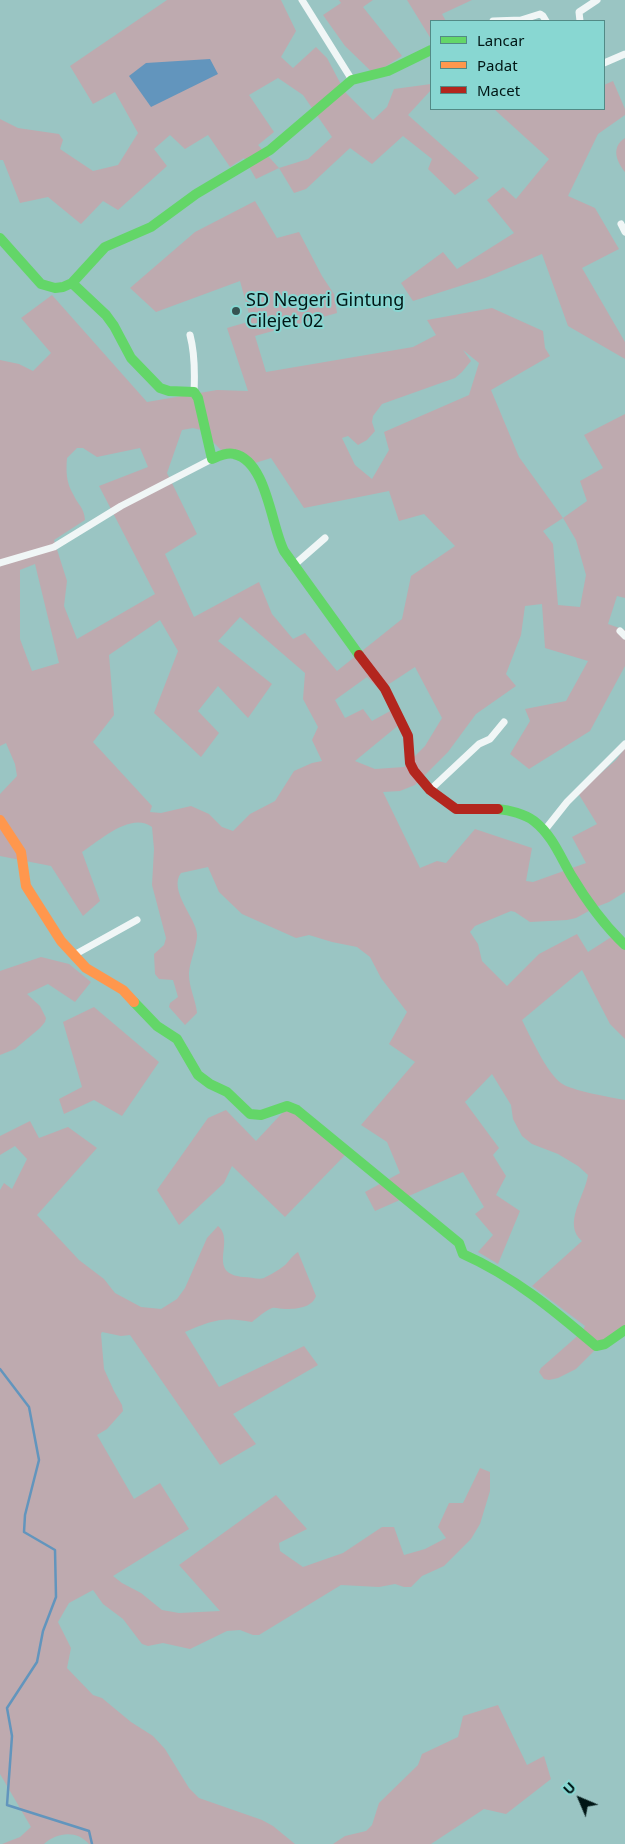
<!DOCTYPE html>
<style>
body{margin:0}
#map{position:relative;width:625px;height:1844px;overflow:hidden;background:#9ac5c3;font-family:"Noto Sans",sans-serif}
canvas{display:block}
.legend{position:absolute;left:430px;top:20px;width:175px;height:90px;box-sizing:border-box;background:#88d7d2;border:1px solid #528a86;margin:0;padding:6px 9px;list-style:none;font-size:15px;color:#001615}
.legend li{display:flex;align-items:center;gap:10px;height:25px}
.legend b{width:25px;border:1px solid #528a86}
.north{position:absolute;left:555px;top:1774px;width:50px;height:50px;-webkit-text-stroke:4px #88d7d2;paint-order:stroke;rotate:315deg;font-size:14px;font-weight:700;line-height:20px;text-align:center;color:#001615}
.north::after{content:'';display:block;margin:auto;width:18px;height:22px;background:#001615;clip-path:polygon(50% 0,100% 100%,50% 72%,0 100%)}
</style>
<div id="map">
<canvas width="625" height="1844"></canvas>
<ul class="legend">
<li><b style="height:6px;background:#63d668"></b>Lancar</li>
<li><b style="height:6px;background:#ff974d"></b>Padat</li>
<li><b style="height:6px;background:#b3261e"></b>Macet</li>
</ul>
<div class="north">U</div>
</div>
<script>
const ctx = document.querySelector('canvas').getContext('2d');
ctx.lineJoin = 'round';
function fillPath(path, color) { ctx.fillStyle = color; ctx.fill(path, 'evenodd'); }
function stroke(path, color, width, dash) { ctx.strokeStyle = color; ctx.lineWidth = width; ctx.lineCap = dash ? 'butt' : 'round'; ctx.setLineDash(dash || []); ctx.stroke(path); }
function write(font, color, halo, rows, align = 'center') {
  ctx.font = font + ' "Noto Sans",sans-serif'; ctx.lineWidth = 4; ctx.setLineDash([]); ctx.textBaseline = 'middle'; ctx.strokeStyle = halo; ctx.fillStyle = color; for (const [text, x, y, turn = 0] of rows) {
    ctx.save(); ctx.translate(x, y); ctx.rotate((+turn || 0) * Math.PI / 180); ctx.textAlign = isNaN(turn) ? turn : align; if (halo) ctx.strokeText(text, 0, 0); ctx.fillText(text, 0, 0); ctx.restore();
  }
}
const green = new Path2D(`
 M 167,0 L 281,0 L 296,31 L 281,57 L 293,68 L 316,47 L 327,58 L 345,92 L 373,120 L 387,107 L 394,89 L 431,84 L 431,90 L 408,115 L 479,178 L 455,195 L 428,169 L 432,159 L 403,136 L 372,164 L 350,148 L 306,189 L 294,193 L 279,168 L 256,179 L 244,158 L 230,167 L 208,135 L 185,149 L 170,135 L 154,149 L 167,166 L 118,210 L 103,201 L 81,224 L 48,197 L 20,203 L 3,160 L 0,160 L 0,119 L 18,128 L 59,134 L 63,140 L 60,149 L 93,171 L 118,165 L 138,133 L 115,92 L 93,104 L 70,66 ZM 278,78 L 303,95 L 332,137 L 308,159 L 279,168 L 258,145 L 274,132 L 249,95 Z
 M 339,0 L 373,0 L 363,7 L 402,56 L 374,74 L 345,46 L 323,15 L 341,3 Z
 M 407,0 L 472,0 L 442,14 L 446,21 L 431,21 L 431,39 Z
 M 613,81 L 625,109 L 625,115 L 598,134 L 568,196 L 595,208 L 619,249 L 582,268 L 625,342 L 625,359 L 568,326 L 542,254 L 485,278 L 413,301 L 401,283 L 443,252 L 457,269 L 514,233 L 487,200 L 503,187 L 516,199 L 549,159 L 494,109 L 604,109 L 604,85 Z
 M 625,138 L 625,172 C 616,161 611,147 625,138 Z
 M 255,201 L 277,238 L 299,232 L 322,276 L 334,294 L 337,313 L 255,336 L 266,372 L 413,347 L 436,335 L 427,320 L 492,308 L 543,331 L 545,348 L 550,356 L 491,390 L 519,457 L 563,518 L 587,501 L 580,481 L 603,468 L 584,435 L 625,414 L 625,598 L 617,596 L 608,624 L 625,630 L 625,666 L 590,731 L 529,769 L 510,754 L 530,721 L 525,709 L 566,701 L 588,661 L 545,648 L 542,604 L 525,606 L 521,635 L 506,674 L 516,686 L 476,714 L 448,752 L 415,785 L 400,791 L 383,792 L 420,868 L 437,861 L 446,863 L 475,829 L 532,848 L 526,881 L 533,882 L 586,863 L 572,837 L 597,824 L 578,793 L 616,760 L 625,748 L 625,892 L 609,902 L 596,907 L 576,918 L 567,920 L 530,922 L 515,912 L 511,911 L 475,926 L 470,932 L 478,944 L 482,961 L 507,986 L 539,954 L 577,934 L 588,952 L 616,934 L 625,949 L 625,1039 L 610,1024 L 582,970 L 522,1020 C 530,1036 547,1073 561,1083 C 569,1090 613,1098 625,1100 L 625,1333 L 606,1339 L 576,1369 L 558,1378 L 549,1380 L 544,1379 L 539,1372 L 541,1368 L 582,1332 L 585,1326 L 532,1286 L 582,1241 C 562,1224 585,1196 588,1175 L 578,1166 L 558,1154 L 532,1144 L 522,1136 L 513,1119 L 511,1105 L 492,1074 L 465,1102 L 499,1148 L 493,1155 L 506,1176 L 496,1195 L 520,1211 L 498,1264 L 478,1252 L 493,1235 L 475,1214 L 484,1207 L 463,1172 L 375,1211 L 365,1192 L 400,1173 L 387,1142 L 361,1125 L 415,1062 L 389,1044 L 407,1012 L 381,978 L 370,957 L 357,947 L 332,942 L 309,935 L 296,938 L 242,914 L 219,892 L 208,867 L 181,873 C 168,890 196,918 197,934 C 198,943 189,963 189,975 C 189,988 196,1000 197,1013 L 185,1025 L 169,1007 L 170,1003 L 178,997 L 173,980 L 159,979 L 155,974 L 154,954 L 164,945 L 166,938 L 152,885 L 154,849 L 152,827 C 131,811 99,841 82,852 L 100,901 L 83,916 L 51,866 L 0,856 L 0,794 L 17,776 L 15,764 L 6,743 L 0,746 L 0,360 L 19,364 L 33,371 L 51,353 L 21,318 L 52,295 L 147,402 L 217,390 L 248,391 L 227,328 L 251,321 L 240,281 L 156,312 L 130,288 L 195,232 ZM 463,350 L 479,363 L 469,395 L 384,432 L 389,450 L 372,479 L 355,465 L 342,438 L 348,436 L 358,445 L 367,440 L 375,431 L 372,422 L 373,416 L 382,404 L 455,378 L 462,372 L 471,361 ZM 193,428 L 201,430 L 225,454 L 252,464 L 271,458 L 304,508 L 389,491 L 399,521 L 424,514 L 455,546 L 411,576 L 402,619 L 337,671 L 305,633 L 293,639 L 272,614 L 259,582 L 194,617 L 165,554 L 197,534 L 167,473 L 182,430 ZM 77,448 L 83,448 L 97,457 L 140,448 L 148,467 L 99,486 L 155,594 L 77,639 L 64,606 L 67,581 L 54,540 L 85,520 C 84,507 78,505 73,494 C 66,482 66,471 67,458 ZM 563,518 L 576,540 L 586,575 L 580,607 L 558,605 L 553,544 L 543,531 ZM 35,564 L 59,663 L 32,671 L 20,639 L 20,570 ZM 240,617 L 305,673 L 303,699 L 318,727 L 312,740 L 322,761 L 312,763 L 294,771 L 275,801 L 250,814 L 233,831 L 222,827 L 209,814 L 191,806 L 161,813 L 150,812 L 152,806 L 93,742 L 114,715 L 109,655 L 160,620 L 178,651 L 154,713 L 201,757 L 219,733 L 198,711 L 218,686 L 248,718 L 272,684 L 218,641 ZM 415,667 L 442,718 L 425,746 L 404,767 L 375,769 L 355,761 L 400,724 L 392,710 L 372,721 L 363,709 L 345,718 L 335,700 L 367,677 L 380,690 Z
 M 41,957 L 69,964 L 91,982 L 75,1002 L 48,984 L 27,994 L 40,1006 L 46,1018 L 45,1022 L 40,1028 L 15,1049 L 0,1055 L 0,971 Z
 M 94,1007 L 159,1062 L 122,1116 L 94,1100 L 64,1114 L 59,1099 L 82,1087 L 63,1022 Z
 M 294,1109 L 345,1155 L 285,1217 L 232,1166 L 224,1183 L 179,1225 L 157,1190 L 208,1118 L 226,1110 L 256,1141 L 285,1110 Z
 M 30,1121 L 39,1138 L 68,1127 L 97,1148 L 37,1215 L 79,1260 L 104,1279 L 115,1293 L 141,1307 L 161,1309 L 177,1299 L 185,1288 L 207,1238 L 218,1226 C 236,1241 205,1274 244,1277 C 250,1277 259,1280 264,1278 C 266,1277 279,1270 281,1268 C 288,1264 291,1256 298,1252 L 316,1296 C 312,1308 296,1309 285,1309 C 280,1309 276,1307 272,1308 C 265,1311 258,1317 252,1322 C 223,1316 210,1321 185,1332 L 219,1387 L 304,1346 L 318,1365 L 233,1414 L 256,1444 L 220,1465 L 130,1335 L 121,1336 L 102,1332 L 101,1334 L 104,1369 L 114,1391 L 122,1405 L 123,1411 L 107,1429 L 97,1435 L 134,1499 L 160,1483 L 189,1529 L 113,1576 L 122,1583 L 141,1593 L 162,1610 L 179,1613 L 220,1611 L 179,1565 L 276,1495 L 307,1529 L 279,1543 L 280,1551 L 303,1567 L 343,1553 L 382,1527 L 394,1527 L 404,1555 L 425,1549 L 446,1538 L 438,1527 L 449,1503 L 463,1503 L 480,1468 L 490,1472 L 490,1491 L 480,1524 L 471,1539 L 444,1566 L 422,1576 L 411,1587 L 404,1587 L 395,1584 L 379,1587 L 341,1585 L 259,1635 L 253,1635 L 240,1630 L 227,1631 L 190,1649 L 163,1643 L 148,1646 L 142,1644 L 123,1619 L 103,1604 L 93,1590 L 69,1603 L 58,1622 L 71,1648 L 67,1668 L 93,1695 L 102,1698 L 131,1722 L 153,1736 L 165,1749 L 189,1788 L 199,1798 L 262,1820 L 273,1826 L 295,1844 L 89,1844 C 77,1830 57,1832 44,1844 L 2,1844 L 20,1837 L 31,1827 L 0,1774 L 0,1190 L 4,1183 L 12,1189 L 27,1159 L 15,1146 L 0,1155 L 0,1136 Z
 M 498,1705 L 527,1765 L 544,1756 L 551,1779 L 506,1814 L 484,1809 L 431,1844 L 333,1844 L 345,1836 L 366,1831 L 372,1825 L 379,1803 L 418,1765 L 422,1754 L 458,1737 L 463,1716 Z`);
const water = new Path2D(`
 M 210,59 L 218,74 L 151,107 L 129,76 L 146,63 Z`);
const stream = new Path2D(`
 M 0,1369 L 29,1407 L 39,1460 L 25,1515 L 24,1532 L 55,1550 L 56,1597 L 43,1631 L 37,1662 L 7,1708 L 12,1736 L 7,1805 L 89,1831 L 92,1844`);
const street = new Path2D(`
 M 302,0 L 352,80
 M 493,21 L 521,20 L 540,14 L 543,16 L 546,21
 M 580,21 L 579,12 L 597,0
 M 604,63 L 625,54
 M 621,224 L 625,232
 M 190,335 C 195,354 195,372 194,392
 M 0,563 L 54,547 L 121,506 L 212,459
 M 293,566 L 325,538
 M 620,631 L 625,636
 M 430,790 L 479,744 L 490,739 L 504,722
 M 544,831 L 567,802 L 625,744
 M 74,955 L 137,920`);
const fast = new Path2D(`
 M 0,238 L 41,284 L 55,288 L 63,287 L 72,283 L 105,247 L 151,227 L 196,194 L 270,150 L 352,80 L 388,71 L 431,50
 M 72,283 L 106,315 L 114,326 L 131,358 L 160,388 L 169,391 L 194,392 L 198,398 L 212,459 C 219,456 227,452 234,454 C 267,461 271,526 284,551 L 359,655
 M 498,809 C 509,810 525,814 534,821 C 552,835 560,856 571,875 C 586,900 604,925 625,945
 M 134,1002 L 157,1026 L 177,1039 L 198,1075 L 210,1084 L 227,1092 L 250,1114 L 261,1115 L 287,1106 L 297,1110 L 459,1243 L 463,1254 C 513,1276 555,1311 596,1346 L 605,1344 L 625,1330`);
const slow = new Path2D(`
 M 0,820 L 21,852 L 26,886 L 61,941 L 86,968 L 123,990 L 134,1002`);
const jam = new Path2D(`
 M 359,655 L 385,689 L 408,736 L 410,763 L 414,771 L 430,790 L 456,809 L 498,809`);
const markers = [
 [236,311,5,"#365352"]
];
const poiNames = [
 ["SD Negeri Gintung",246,301],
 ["Cilejet 02",246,322]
];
fillPath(green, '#beaaaf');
fillPath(water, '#6295bd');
stroke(stream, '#6295bd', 2.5);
stroke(street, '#f0f6f6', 7);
stroke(fast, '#63d668', 10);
stroke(slow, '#ff974d', 10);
stroke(jam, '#b3261e', 10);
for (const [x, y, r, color] of markers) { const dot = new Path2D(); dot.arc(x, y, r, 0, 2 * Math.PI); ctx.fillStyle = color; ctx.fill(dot); stroke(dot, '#88d7d2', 2); }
write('18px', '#001615', '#88d7d2', poiNames, 'left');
</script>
